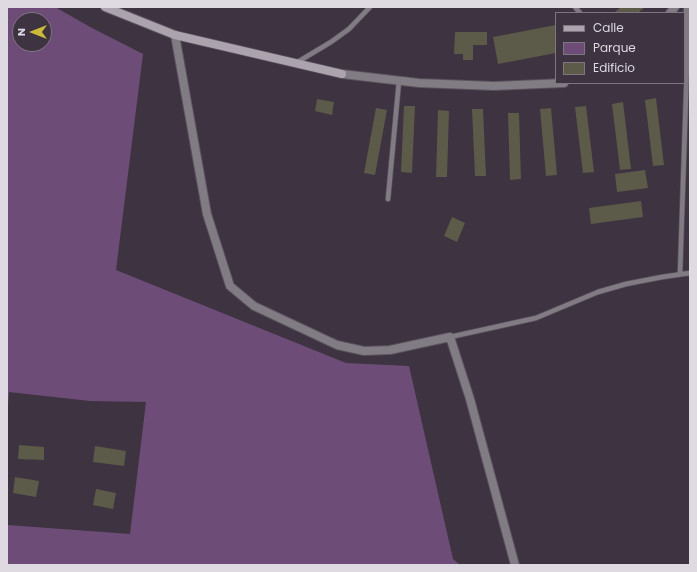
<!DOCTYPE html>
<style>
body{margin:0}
#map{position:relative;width:697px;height:572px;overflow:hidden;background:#3d3341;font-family:Poppins,sans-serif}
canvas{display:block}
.frame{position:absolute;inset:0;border:8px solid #dfd9e2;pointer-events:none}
.legend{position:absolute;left:555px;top:12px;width:130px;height:72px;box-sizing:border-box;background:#3d3341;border:1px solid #7e7581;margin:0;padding:5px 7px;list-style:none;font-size:12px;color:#dfd9e2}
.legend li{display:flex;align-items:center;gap:8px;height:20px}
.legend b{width:20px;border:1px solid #7e7581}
.north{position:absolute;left:12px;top:12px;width:40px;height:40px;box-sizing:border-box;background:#3d3341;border:1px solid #7e7581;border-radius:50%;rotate:270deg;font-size:11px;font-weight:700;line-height:16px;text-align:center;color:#dfd9e2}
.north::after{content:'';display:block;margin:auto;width:14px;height:18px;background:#cbba39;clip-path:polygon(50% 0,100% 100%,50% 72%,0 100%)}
</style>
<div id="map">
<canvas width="697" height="572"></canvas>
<div class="frame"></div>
<ul class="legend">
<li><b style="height:5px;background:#aba3ae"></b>Calle</li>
<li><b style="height:11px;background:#6d4d78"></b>Parque</li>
<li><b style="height:11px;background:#5c5a49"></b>Edificio</li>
</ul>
<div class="north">N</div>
</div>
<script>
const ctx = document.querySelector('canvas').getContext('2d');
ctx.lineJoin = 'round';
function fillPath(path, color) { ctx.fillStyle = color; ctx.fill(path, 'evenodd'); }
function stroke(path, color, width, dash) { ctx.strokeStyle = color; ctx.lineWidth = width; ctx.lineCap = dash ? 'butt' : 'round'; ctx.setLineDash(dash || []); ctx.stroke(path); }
const green = new Path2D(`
 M 7,7 L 55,7 L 92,28 L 143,54 L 116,270 L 346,363 L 409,366 L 453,559 L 460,565 L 7,565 L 7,525 L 130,534 L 146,402 L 90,401 L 9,392 L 7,420 ZM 20,20 L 44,20 L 44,44 L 20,44 Z`);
const building = new Path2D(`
 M 621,7 L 645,7 L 638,13 L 614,13 Z
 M 556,25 L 556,53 L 498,64 L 493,37 Z
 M 455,32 L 487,32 L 487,45 L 473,45 L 473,60 L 463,60 L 463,54 L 454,54 Z
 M 656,98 L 664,165 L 653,166 L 645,100 Z
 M 317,99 L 334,102 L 332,115 L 315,111 Z
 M 623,102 L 631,169 L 620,170 L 612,104 Z
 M 404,106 L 415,106 L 412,173 L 401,172 Z
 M 586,106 L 594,172 L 583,173 L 575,107 Z
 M 376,108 L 387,110 L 375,175 L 364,173 Z
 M 551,108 L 557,175 L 546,176 L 540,109 Z
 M 472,109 L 483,109 L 486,176 L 475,176 Z
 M 438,110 L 449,111 L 447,177 L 436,177 Z
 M 508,113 L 519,113 L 521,179 L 510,180 Z
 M 645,170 L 648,188 L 617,192 L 615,174 Z
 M 641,201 L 643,217 L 591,224 L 589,208 Z
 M 452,217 L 465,223 L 457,242 L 444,236 Z
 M 19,445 L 44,447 L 44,460 L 18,459 Z
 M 95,446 L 126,451 L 124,466 L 93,462 Z
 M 15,477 L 39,481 L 36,497 L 13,493 Z
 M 96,489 L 116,493 L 113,509 L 93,505 Z`);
const lane = new Path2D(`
 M 575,7 L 580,13
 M 296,63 L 331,42 L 349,29 L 370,7
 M 388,199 L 399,81
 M 680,274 L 687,65
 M 450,337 L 536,318 L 598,292 L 626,284 L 662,277 L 690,273`);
const street = new Path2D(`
 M 670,13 L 675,7
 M 175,35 L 207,214 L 230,286 L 254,306 L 337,345 L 364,351 L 390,350 L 450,337 L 470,399 L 515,565
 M 687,65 L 688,7
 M 342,74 L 419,83 L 494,86 L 564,83`);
const secondary = new Path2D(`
 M 105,7 L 175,35 L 342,74`);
fillPath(green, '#6d4d78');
fillPath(building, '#5c5a49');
stroke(lane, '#5a515e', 6);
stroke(street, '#5a515e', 10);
stroke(secondary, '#5a515e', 10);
stroke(lane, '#817c83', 4.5);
stroke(street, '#817c83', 8);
stroke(secondary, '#aba3ae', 8);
</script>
